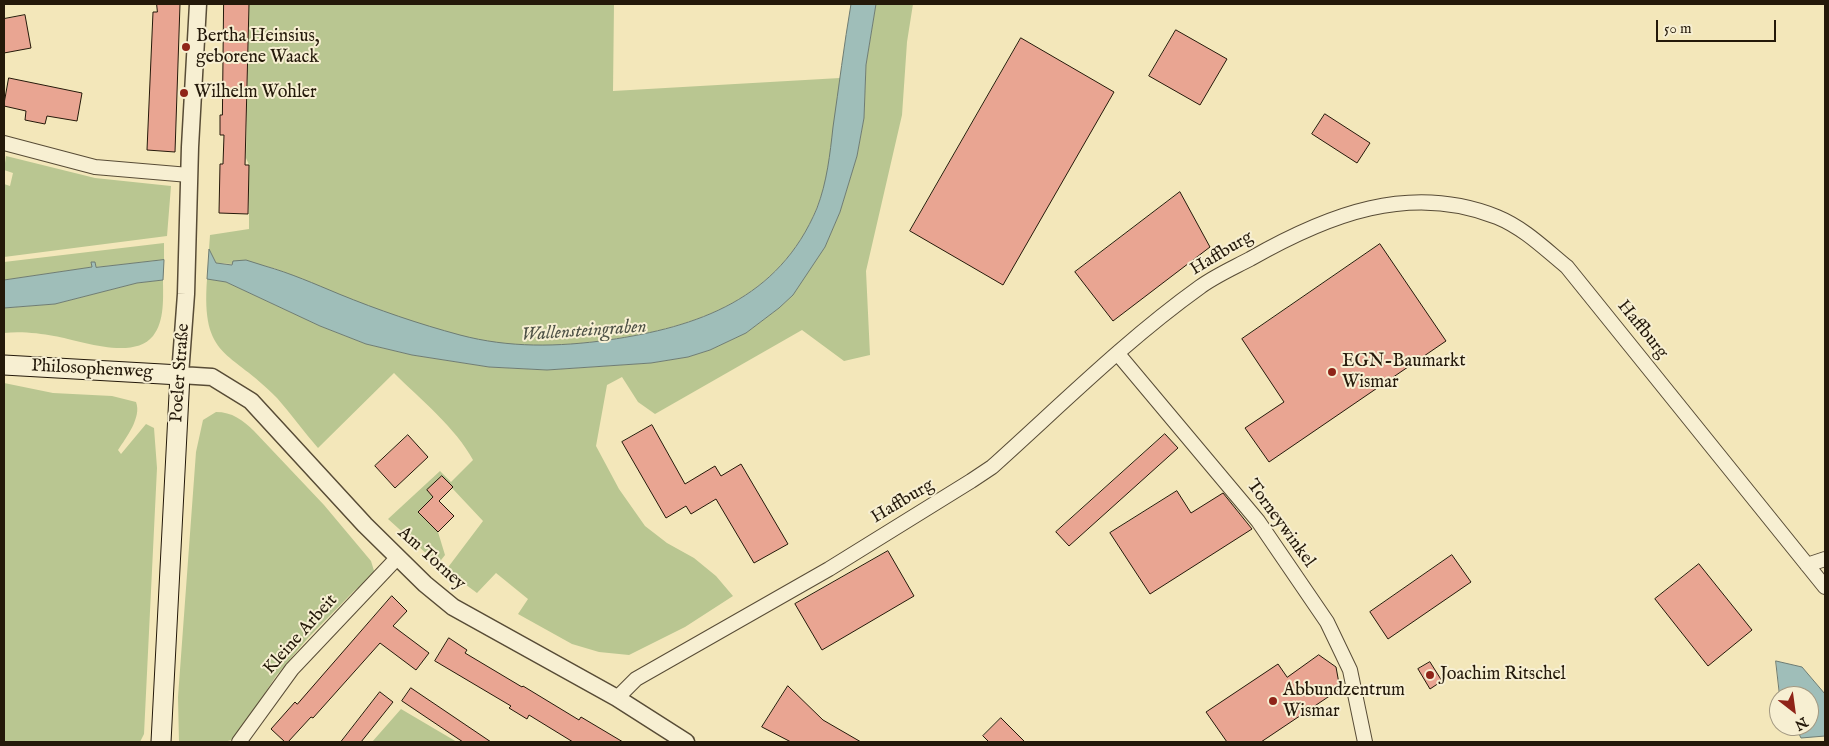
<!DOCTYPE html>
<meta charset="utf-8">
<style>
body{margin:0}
#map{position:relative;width:1829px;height:746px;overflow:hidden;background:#f3e7ba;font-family:"IM FELL English",serif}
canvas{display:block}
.frame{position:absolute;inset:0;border:5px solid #24190a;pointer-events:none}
.north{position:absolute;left:1769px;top:686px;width:50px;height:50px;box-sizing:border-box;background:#f7efd2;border:1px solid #a39982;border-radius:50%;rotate:150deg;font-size:14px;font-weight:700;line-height:20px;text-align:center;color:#24190a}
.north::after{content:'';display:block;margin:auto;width:18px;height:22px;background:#8f2418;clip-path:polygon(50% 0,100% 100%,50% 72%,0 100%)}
.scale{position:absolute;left:1656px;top:20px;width:120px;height:22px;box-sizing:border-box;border:2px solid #24190a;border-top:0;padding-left:6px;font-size:15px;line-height:18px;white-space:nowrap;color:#24190a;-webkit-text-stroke:4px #f7efd2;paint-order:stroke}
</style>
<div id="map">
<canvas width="1829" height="746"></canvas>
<div class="frame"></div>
<div class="north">N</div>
<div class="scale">50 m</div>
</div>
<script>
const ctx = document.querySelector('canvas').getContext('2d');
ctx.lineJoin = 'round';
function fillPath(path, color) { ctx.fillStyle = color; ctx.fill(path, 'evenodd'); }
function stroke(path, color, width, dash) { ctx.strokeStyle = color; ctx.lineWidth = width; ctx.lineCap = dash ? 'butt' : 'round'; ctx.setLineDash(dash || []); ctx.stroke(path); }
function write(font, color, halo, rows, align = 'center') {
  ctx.font = font + ' "IM FELL English",serif'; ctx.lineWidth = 4; ctx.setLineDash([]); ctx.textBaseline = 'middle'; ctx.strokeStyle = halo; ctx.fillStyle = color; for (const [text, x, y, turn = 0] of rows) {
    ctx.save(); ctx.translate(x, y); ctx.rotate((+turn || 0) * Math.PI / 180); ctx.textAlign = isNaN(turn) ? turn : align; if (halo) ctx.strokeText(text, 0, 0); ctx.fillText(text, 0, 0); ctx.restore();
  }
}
const green = new Path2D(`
 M 249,4 L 614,4 L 613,91 L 840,78 C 834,127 832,182 809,225 C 767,304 690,328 607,340 C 575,344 542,348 509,344 C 428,336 351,299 276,269 L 265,266 L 216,263 L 209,249 L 210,235 L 249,229 L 249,165 L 246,158 Z
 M 876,4 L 913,4 L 907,42 L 902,115 L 866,271 L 870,355 L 844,361 L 802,330 L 655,414 L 638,402 L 622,377 L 607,385 L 596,446 L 619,489 L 645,526 L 667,543 L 694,558 L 716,576 L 733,596 L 685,627 L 629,655 L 599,652 L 572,644 L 518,614 L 528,599 L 496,573 L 477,593 L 446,570 L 483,521 L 452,488 L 428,490 L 433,497 L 418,512 L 438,532 L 445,555 L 438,564 L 388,519 L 440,471 L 451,482 L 473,460 C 456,428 420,399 394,373 L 318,448 C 304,432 291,414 277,398 C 230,349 201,360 207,279 L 226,282 L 320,326 L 366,344 L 412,355 L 489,367 L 547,370 L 651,363 L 688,357 L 710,350 L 746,333 L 779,308 L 793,295 L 825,247 L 840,212 L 857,156 L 864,118 L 866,65 Z
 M 6,156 L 95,178 L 171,186 L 167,236 L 4,257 L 4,184 L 10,186 L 13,173 L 4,170 Z
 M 164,243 L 164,260 L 96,267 L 95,262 L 91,262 L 92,267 L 4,280 L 4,262 Z
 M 163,280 C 163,297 165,321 153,336 C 133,361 79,340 54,336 C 39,333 19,331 4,333 L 4,308 L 55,304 L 137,283 Z
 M 4,383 L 53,393 L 112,396 L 136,402 C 142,417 126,438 118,450 L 121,454 L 146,424 L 154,428 L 157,468 L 144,734 L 140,742 L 4,742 Z
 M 216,412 C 232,412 243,420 254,431 L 324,505 L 371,561 L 375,574 L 354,591 L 308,638 L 276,676 L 235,739 L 224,742 L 179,742 L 178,697 L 196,452 L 203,420 Z
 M 401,709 L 457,742 L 372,742 Z`);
const water = new Path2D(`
 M 851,4 L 876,4 L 866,65 L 864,118 L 857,156 L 840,212 L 825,247 L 793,295 L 779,308 L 746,333 L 710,350 L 688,357 L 651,363 L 547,370 L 489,367 L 412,355 L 366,344 L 320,326 L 226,282 L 207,279 L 209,249 L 216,263 L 232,265 L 233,261 L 246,260 L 265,266 C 290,273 315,284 339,294 C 378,310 419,324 460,335 C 509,348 558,347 608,340 C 698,327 779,299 817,208 C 827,182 830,154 833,127 C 839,86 844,45 851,4 Z
 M 164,260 L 163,280 L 137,283 L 55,304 L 4,308 L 4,280 L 92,267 L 91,262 L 95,262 L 96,267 Z
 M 1776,661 L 1802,667 L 1825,694 L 1825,736 L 1801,738 L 1795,726 L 1809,726 L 1809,696 L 1780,696 Z`);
const building = new Path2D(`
 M 157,4 L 180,4 L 175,152 L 147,150 L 153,12 L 157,12 Z
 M 224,4 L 249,4 L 245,165 L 249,165 L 248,214 L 219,213 L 220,164 L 223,164 L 224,135 L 220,135 L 220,115 L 222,115 Z
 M 25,15 L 31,48 L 4,53 L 4,19 Z
 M 1176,30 L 1227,59 L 1200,105 L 1149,76 Z
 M 1021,38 L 1114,92 L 1003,285 L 910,231 Z
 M 9,78 L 82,93 L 77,121 L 47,116 L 45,124 L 25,120 L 26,111 L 4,106 Z
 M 1325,114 L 1370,143 L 1357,163 L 1312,134 Z
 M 1180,192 L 1210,247 L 1113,321 L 1075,272 Z
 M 1380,244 L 1446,341 L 1269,462 L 1245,428 L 1284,402 L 1242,339 Z
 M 652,425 L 685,484 L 715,466 L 721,476 L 741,464 L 788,544 L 754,563 L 716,499 L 691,514 L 686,506 L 666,518 L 622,442 Z
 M 1165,434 L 1178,448 L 1069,546 L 1056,532 Z
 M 408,435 L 428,457 L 395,488 L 375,466 Z
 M 442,476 L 453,487 L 439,501 L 454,516 L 438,532 L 418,512 L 433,497 L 427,490 Z
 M 1177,491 L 1191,513 L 1223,493 L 1252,529 L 1150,594 L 1110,533 Z
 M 888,551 L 914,596 L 822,650 L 795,604 Z
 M 1452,555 L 1471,582 L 1388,639 L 1370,612 Z
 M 1699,564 L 1752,630 L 1708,666 L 1655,599 Z
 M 392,596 L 407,611 L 393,626 L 429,653 L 416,670 L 380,643 L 313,718 L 311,717 L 288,742 L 285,742 L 271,729 L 295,702 L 297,704 Z
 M 449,638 L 467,650 L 465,653 L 522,687 L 523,686 L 579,720 L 581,717 L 623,742 L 573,742 L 529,715 L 527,719 L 509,708 L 511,706 L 435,661 Z
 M 1319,655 L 1336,667 L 1340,689 L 1261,742 L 1227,742 L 1206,712 L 1278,664 L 1287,677 Z
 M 1430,662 L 1442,681 L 1430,689 L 1418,669 Z
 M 788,686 L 823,720 L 861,742 L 791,742 L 762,727 Z
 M 411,688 L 491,742 L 463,742 L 402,701 Z
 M 380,692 L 393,702 L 361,742 L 341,742 Z
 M 1001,718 L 1025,742 L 989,742 L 983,736 Z`);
const minor = new Path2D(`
 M 4,143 L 95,167 L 189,175
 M 1118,354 L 1258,521 L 1327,622 L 1350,670 L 1365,742
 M 1807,565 L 1825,559
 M 617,698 L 636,679 L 829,569 L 971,481 L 992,467 C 1060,406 1126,340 1200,287 C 1215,276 1233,268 1250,259 C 1327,215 1410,182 1497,217 C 1524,228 1545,249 1567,267 L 1825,587
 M 239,742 L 292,669 L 398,557`);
const tertiary = new Path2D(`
 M 198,4 L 190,147 L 186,294 L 180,375 L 212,377 L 251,401 L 365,525 L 425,584 L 453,607 L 617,698 L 686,742`);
const secondary = new Path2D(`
 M 4,365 L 180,375 L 161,742`);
const markers = [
 [186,47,5,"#8f2418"],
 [184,93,5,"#8f2418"],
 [1332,372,5,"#8f2418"],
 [1430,675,5,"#8f2418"],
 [1273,701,5,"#8f2418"]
];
const poiNames = [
 ["Bertha Heinsius,",196,37],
 ["geborene Waack",196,58],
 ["Wilhelm Wohler",194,93],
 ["EGN-Baumarkt",1342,362],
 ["Wismar",1342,383],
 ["Joachim Ritschel",1440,675],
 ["Abbundzentrum",1283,691],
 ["Wismar",1283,712]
];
const streetNames = [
 ["Haffburg",1222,254,-31],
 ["Haffburg",1642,330,51],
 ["Philosophenweg",92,370,3],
 ["Poeler Straße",181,373,-86],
 ["Haffburg",903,502,-31],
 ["Torneywinkel",1280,524,54],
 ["Am Torney",431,559,42],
 ["Kleine Arbeit",301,635,-48]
];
const waterNames = [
 ["Wallensteingraben",584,332,-4]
];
fillPath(green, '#b9c691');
fillPath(water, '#9fbeb9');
stroke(water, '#6e7c73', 1);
fillPath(building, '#e9a592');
stroke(building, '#24190a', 1);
stroke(minor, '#584c36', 16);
stroke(tertiary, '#584c36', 19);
stroke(secondary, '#24190a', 21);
stroke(minor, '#f7efd2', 14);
stroke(tertiary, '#f7efd2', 16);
stroke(secondary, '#f7efd2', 19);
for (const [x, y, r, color] of markers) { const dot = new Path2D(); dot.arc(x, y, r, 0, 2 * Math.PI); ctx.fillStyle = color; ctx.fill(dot); stroke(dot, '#f7efd2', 2); }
write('18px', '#24190a', '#f7efd2', poiNames, 'left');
write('18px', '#24190a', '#f7efd2', streetNames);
write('italic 19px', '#4f5347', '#f7efd2', waterNames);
</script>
